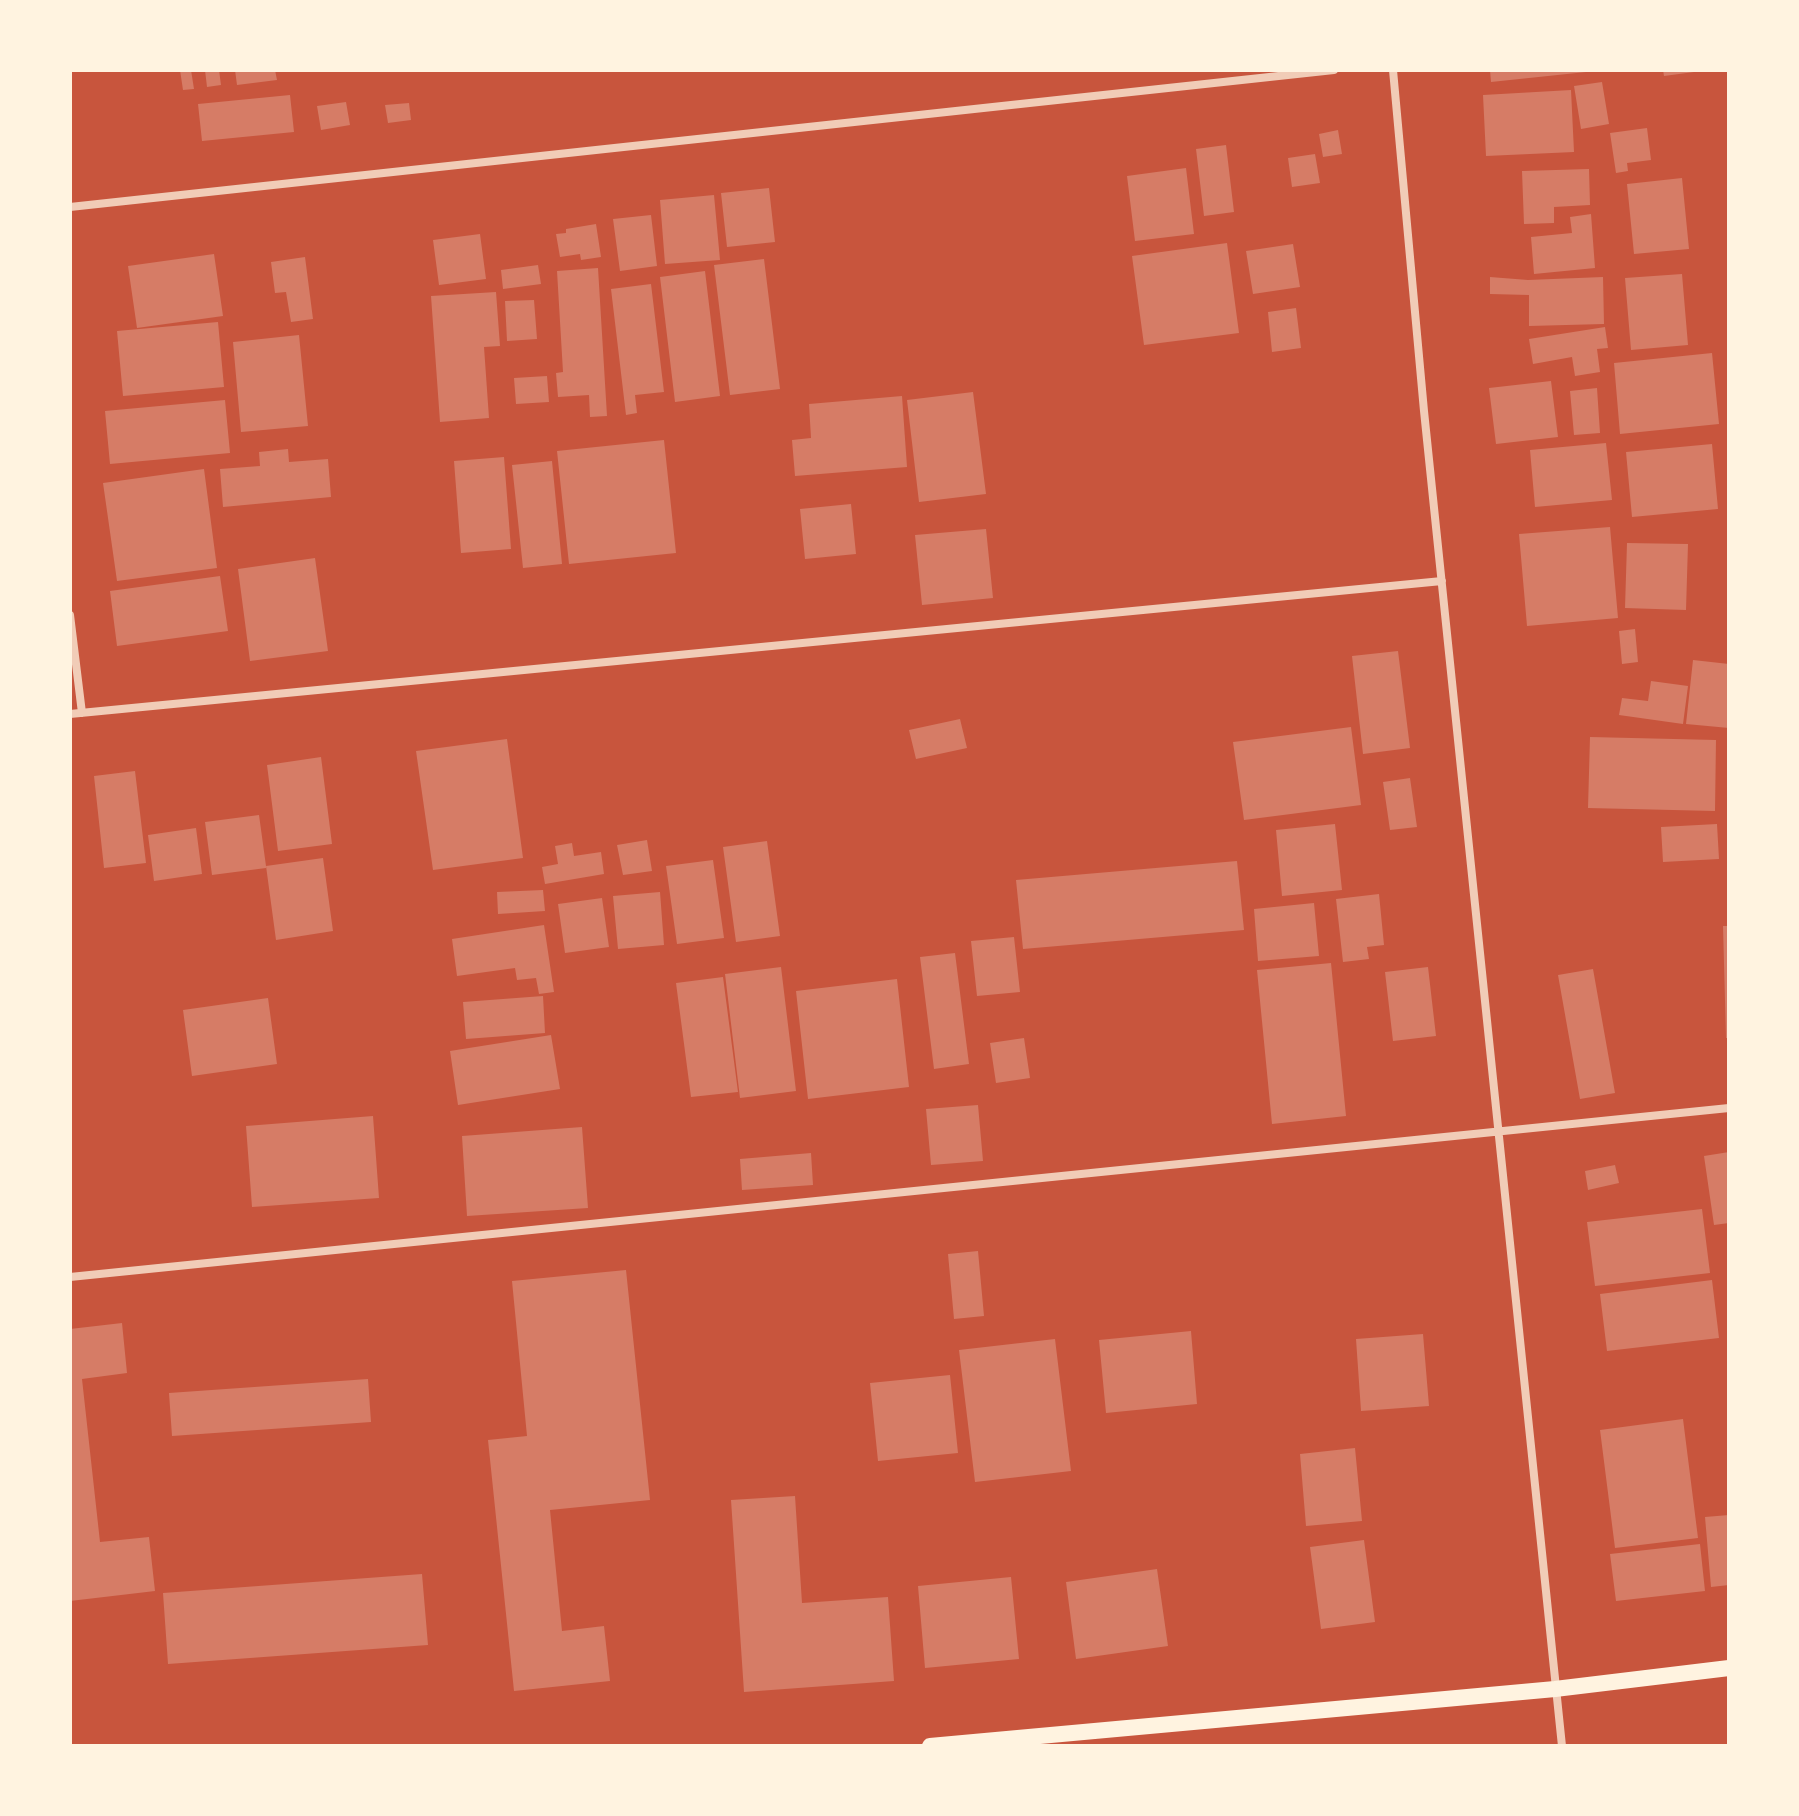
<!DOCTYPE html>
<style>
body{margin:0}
#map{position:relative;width:1799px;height:1816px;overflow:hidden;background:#c8553d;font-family:Overpass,sans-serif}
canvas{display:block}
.frame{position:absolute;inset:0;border:72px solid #fff3e0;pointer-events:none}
</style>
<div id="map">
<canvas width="1799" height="1816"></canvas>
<div class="frame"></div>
</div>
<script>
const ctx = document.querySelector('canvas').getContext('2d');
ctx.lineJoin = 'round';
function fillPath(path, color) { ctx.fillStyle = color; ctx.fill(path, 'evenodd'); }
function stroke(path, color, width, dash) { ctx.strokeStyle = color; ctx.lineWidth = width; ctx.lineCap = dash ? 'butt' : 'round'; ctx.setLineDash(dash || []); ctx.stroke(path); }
const building = new Path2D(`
 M 180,70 L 191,70 L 194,89 L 183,90 Z
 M 205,70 L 219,70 L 221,85 L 207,87 Z
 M 235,70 L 275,70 L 277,80 L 237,85 Z
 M 1490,70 L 1586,70 L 1586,72 L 1491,82 Z
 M 1663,70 L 1694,70 L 1694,72 L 1664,76 Z
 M 1602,82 L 1609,124 L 1581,129 L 1574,86 Z
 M 1571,90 L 1574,152 L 1486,156 L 1483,95 Z
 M 290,95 L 294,132 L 202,141 L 198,104 Z
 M 346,102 L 350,125 L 321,130 L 317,106 Z
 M 409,103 L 411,120 L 388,123 L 385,105 Z
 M 1647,128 L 1651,160 L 1627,163 L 1628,171 L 1616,173 L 1610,133 Z
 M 1338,130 L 1342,154 L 1323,157 L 1319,134 Z
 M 1226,145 L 1234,212 L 1204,216 L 1196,149 Z
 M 1315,154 L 1320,183 L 1292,187 L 1288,158 Z
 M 1186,168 L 1194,234 L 1135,241 L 1127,176 Z
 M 1589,169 L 1590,205 L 1554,207 L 1554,223 L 1524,224 L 1522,171 Z
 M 1682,178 L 1689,249 L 1634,254 L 1627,184 Z
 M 769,188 L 775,242 L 727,247 L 721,193 Z
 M 714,195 L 720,260 L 665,264 L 660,200 Z
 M 1591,214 L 1595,268 L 1534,274 L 1531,237 L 1572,233 L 1570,217 Z
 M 651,215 L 657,266 L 620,271 L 613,219 Z
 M 596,224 L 601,257 L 581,260 L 580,254 L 560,257 L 556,234 L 566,233 L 566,229 Z
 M 480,234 L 486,279 L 439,285 L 433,240 Z
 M 1227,243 L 1239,333 L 1144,345 L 1132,256 Z
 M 1293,244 L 1300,287 L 1253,294 L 1246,251 Z
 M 214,254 L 223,316 L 137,328 L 128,266 Z
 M 305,257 L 313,319 L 291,322 L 286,292 L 275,293 L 271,262 Z
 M 764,259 L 780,389 L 730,395 L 714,265 Z
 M 538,265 L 541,284 L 503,289 L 501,270 Z
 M 598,268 L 607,416 L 590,417 L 589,395 L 558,397 L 556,373 L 563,372 L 557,271 Z
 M 705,271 L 720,396 L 675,402 L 660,277 Z
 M 1682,274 L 1688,345 L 1631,350 L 1625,278 Z
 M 1490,277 L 1528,280 L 1603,277 L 1604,324 L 1529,326 L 1529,295 L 1490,294 Z
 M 651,284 L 664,392 L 635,395 L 637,413 L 626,415 L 611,289 Z
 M 496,292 L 500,346 L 484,347 L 489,418 L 440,422 L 431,296 Z
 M 534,300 L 537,339 L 507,341 L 505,301 Z
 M 1296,308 L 1301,348 L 1272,352 L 1268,312 Z
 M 218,322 L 224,387 L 123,396 L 117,331 Z
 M 1605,327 L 1608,348 L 1597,349 L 1600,372 L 1575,376 L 1572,357 L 1533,364 L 1529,339 Z
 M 299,335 L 308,426 L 241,432 L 233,342 Z
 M 1712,353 L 1719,424 L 1620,434 L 1614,363 Z
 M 547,376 L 549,402 L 516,404 L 514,378 Z
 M 1551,381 L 1558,437 L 1496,444 L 1489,388 Z
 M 1597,388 L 1600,433 L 1574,435 L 1570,391 Z
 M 973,392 L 986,494 L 919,502 L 907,400 Z
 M 902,396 L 907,467 L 795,476 L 792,440 L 811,438 L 809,404 Z
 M 225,400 L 230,453 L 110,464 L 105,411 Z
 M 664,440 L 676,553 L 569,564 L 557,451 Z
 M 1606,443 L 1612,500 L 1535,507 L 1530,450 Z
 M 1712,444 L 1718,509 L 1632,517 L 1626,452 Z
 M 288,449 L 289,462 L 328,459 L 331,497 L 223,507 L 220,469 L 260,466 L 259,452 Z
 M 504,457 L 511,549 L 461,553 L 454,461 Z
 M 552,461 L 562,564 L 523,568 L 512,465 Z
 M 204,469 L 217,568 L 117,581 L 103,483 Z
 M 851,504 L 856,554 L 805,559 L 800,509 Z
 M 1610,527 L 1618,618 L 1527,626 L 1519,534 Z
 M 986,529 L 993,598 L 922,605 L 915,535 Z
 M 1627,543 L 1688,544 L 1686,610 L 1625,608 Z
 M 315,558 L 328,651 L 250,661 L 238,569 Z
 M 220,576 L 228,631 L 117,646 L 110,591 Z
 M 1635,629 L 1638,662 L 1622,664 L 1619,631 Z
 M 1398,651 L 1410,748 L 1363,754 L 1352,656 Z
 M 1693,660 L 1729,664 L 1729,728 L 1686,724 Z
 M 1651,681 L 1688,686 L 1683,724 L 1619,715 L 1622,698 L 1648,701 Z
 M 960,719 L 967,748 L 916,759 L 909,730 Z
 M 1351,727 L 1361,805 L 1244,820 L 1233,742 Z
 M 1590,737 L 1716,740 L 1715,811 L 1588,808 Z
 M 507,739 L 523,858 L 433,870 L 416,751 Z
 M 321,757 L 332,844 L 278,851 L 267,765 Z
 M 135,771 L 146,863 L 104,868 L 94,776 Z
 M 1410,778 L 1417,827 L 1390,830 L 1383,782 Z
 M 259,815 L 266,866 L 323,858 L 333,931 L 276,940 L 266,866 L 266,868 L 212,875 L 205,822 Z
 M 1335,824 L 1342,890 L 1282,896 L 1276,830 Z
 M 1717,824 L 1719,859 L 1663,862 L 1661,827 Z
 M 196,828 L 202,874 L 154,881 L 148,835 Z
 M 647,840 L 652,871 L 623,875 L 617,845 Z
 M 767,841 L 780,936 L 736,942 L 723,847 Z
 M 572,843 L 574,856 L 601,852 L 604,874 L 545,884 L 542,867 L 558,864 L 555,846 Z
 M 713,860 L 724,938 L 677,944 L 666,866 Z
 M 1237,861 L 1244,930 L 1023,949 L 1016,880 Z
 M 543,890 L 545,911 L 498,914 L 497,892 Z
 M 660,892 L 664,945 L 618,949 L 613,896 Z
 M 1379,894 L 1384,945 L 1367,947 L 1369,959 L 1343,962 L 1336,899 Z
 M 602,898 L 609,947 L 565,953 L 558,904 Z
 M 1314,903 L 1319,956 L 1258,961 L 1254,909 Z
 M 544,925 L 554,992 L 539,994 L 536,978 L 517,980 L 515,968 L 457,976 L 452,939 Z
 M 1723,926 L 1729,926 L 1729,1038 L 1726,1038 Z
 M 1014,937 L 1020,992 L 977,996 L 971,941 Z
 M 955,953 L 969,1064 L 934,1069 L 920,957 Z
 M 1331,963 L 1346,1116 L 1272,1124 L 1257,970 Z
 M 781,967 L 796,1091 L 740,1098 L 725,974 Z
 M 1428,967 L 1436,1036 L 1393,1041 L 1385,972 Z
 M 1593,969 L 1615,1093 L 1580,1099 L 1558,975 Z
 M 723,977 L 738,1092 L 691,1097 L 676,983 Z
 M 897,979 L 909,1087 L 808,1099 L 796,991 Z
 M 543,996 L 545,1033 L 466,1039 L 463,1002 Z
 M 268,998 L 277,1064 L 192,1076 L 183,1010 Z
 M 551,1035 L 560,1089 L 458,1105 L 450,1051 Z
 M 1024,1038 L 1030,1078 L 996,1083 L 990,1043 Z
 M 978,1105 L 983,1161 L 931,1165 L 926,1109 Z
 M 373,1116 L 379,1198 L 252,1207 L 246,1126 Z
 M 582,1127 L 588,1208 L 467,1216 L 462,1136 Z
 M 1729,1152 L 1729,1223 L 1714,1225 L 1704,1156 Z
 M 811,1153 L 813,1185 L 742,1190 L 740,1159 Z
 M 1615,1165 L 1619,1183 L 1588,1190 L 1585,1171 Z
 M 1702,1209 L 1710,1273 L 1595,1286 L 1587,1222 Z
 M 978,1251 L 984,1316 L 954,1319 L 948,1254 Z
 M 626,1270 L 650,1500 L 550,1510 L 562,1631 L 604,1626 L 610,1681 L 514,1691 L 488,1440 L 527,1436 L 512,1281 Z
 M 1712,1280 L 1719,1338 L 1607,1351 L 1600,1294 Z
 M 122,1323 L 127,1373 L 82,1379 L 100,1542 L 149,1537 L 155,1591 L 70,1601 L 70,1329 Z
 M 1191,1331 L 1197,1404 L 1106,1413 L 1099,1340 Z
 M 1423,1334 L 1429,1406 L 1361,1411 L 1356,1339 Z
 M 1055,1339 L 1071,1471 L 975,1482 L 959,1350 Z
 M 950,1375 L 958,1453 L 878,1461 L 870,1383 Z
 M 368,1379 L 371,1422 L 172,1436 L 169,1393 Z
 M 1683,1419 L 1698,1538 L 1615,1548 L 1600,1430 Z
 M 1355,1448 L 1362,1521 L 1306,1526 L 1300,1454 Z
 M 795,1496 L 802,1603 L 888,1597 L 894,1681 L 744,1692 L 731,1500 Z
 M 1729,1515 L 1729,1585 L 1711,1587 L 1705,1517 Z
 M 1364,1540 L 1375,1622 L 1321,1629 L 1310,1547 Z
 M 1700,1544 L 1705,1591 L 1616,1601 L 1610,1554 Z
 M 1157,1569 L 1168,1646 L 1076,1659 L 1066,1582 Z
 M 422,1574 L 428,1645 L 168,1664 L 163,1593 Z
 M 1011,1577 L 1019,1659 L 925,1668 L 918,1586 Z`);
const minor = new Path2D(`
 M 1393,70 L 1424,411 L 1562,1746
 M 70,207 L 1334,70
 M 70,615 L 82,713
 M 70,714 L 1442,581
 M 70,1277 L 1729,1108`);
const secondary = new Path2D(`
 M 930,1746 L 1555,1689 L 1729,1668`);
fillPath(building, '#d67c66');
stroke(minor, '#f1ccb7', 8);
stroke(secondary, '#fff3e0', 16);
</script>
